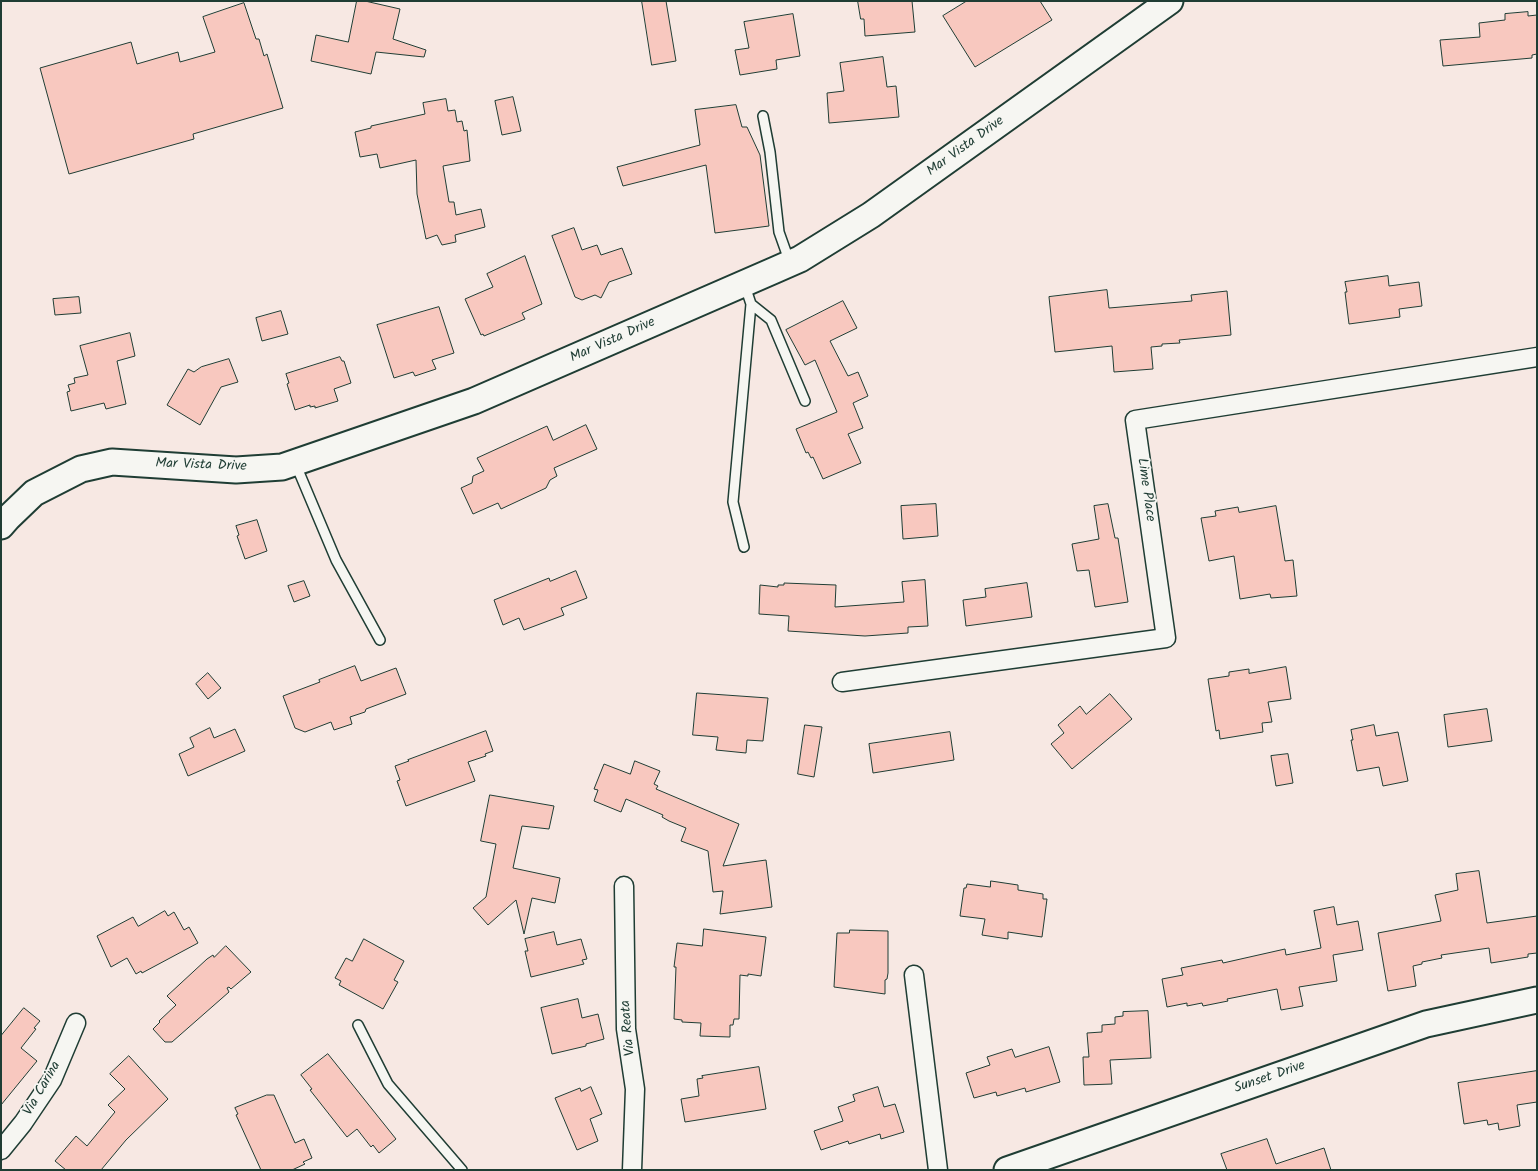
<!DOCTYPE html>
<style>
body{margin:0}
#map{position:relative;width:1538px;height:1171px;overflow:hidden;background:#f7e8e3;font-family:Kalam,sans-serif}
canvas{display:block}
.frame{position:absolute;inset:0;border:2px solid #1f3d34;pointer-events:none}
</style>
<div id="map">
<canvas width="1538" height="1171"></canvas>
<div class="frame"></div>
</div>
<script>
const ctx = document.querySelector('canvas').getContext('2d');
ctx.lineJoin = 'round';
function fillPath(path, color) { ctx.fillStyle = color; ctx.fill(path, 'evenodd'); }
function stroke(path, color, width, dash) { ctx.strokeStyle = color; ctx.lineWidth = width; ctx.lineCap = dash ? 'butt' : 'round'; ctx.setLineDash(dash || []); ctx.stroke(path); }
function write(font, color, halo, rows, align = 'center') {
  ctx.font = font + ' Kalam,sans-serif'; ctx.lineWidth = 4; ctx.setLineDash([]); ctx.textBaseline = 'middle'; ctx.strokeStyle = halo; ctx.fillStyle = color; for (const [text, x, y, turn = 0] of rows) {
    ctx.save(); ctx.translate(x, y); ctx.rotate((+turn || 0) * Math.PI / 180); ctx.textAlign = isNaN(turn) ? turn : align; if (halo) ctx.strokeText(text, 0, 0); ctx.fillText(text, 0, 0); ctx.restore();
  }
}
const building = new Path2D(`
 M 357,1 L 365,1 L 400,9 L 393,39 L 426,50 L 424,57 L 376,52 L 371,74 L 311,61 L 316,35 L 348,42 Z
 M 642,1 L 666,1 L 676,61 L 652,65 Z
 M 858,1 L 912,1 L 915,32 L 865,36 L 864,19 L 861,19 Z
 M 967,1 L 1040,1 L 1052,20 L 975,67 L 943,16 Z
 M 244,3 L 256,39 L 259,39 L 264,56 L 267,54 L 283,108 L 193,134 L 194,139 L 69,174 L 40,68 L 131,42 L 137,64 L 178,52 L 180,62 L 215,52 L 203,17 Z
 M 1528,12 L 1528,16 L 1537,15 L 1537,54 L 1532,55 L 1532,58 L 1443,66 L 1440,40 L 1480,37 L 1479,23 L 1505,20 L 1505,14 Z
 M 793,14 L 800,56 L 776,60 L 777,69 L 740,75 L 735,50 L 749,48 L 744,22 Z
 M 883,57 L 887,87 L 896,86 L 899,117 L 829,123 L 827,93 L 844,91 L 840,63 Z
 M 513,97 L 521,131 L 502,135 L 495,101 Z
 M 446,99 L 448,111 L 455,110 L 457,122 L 462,121 L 464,131 L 467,130 L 470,161 L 443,166 L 449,202 L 454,202 L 456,215 L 481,209 L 485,227 L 455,235 L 456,242 L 442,245 L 437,235 L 426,239 L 417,194 L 416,160 L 380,168 L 377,154 L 360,157 L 355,132 L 371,128 L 371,126 L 425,114 L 423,103 Z
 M 736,105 L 742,127 L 747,127 L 760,155 L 769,226 L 715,233 L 706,165 L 623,186 L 617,167 L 700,145 L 695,110 Z
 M 574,228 L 582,250 L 597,245 L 601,255 L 622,248 L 632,274 L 609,282 L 601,298 L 595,295 L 582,300 L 575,297 L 552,236 Z
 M 525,256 L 542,304 L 522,313 L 525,319 L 484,336 L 483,334 L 481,335 L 465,299 L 493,287 L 487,274 Z
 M 1388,276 L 1389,286 L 1419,282 L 1422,306 L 1399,309 L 1400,317 L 1349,324 L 1345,292 L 1347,292 L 1345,282 Z
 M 1107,290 L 1109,308 L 1192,301 L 1191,295 L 1227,291 L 1231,335 L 1179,340 L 1180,343 L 1162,344 L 1162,346 L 1151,347 L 1153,369 L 1114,372 L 1112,346 L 1055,352 L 1049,297 Z
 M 79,297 L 81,313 L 55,315 L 53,299 Z
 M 843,301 L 857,328 L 830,341 L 848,376 L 858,372 L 868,396 L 853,403 L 863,428 L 848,434 L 861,463 L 823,479 L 813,457 L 811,458 L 808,452 L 806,453 L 796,429 L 837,412 L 815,360 L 805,365 L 786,330 Z
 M 439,307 L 454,353 L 432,360 L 436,369 L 415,376 L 413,372 L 394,378 L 377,325 Z
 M 281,311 L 288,334 L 262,341 L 256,318 Z
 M 130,333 L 135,356 L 117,361 L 126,404 L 106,409 L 104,403 L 71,411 L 67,392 L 70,391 L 68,385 L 75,383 L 74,378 L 88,375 L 80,346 Z
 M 340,357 L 342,361 L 344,361 L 351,383 L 334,389 L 338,401 L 315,408 L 315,406 L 310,407 L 310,405 L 295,410 L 287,384 L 289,383 L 286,374 Z
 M 229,359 L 238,382 L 221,387 L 200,425 L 167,405 L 188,369 L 194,372 L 201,367 Z
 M 586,425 L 597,449 L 554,468 L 557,476 L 550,480 L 546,488 L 501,509 L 498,503 L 473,514 L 461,488 L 472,483 L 473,476 L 484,471 L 477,458 L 547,426 L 553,440 Z
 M 936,504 L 938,536 L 903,539 L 901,506 Z
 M 1108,504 L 1115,538 L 1118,538 L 1128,602 L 1095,607 L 1089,570 L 1077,571 L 1072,544 L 1099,539 L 1094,506 Z
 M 1276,506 L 1285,561 L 1293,560 L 1297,596 L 1271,598 L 1270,594 L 1240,599 L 1234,556 L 1209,561 L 1201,518 L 1216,516 L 1215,511 L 1238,507 L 1239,512 Z
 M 257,520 L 267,551 L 245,559 L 237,536 L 239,535 L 236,526 Z
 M 576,571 L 587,598 L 561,608 L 564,615 L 524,630 L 519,618 L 503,625 L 494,600 L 549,578 L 550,581 Z
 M 925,580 L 928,626 L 908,627 L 908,633 L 865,636 L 788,631 L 789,616 L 759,614 L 760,585 L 778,587 L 778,585 L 784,585 L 784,583 L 836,585 L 835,607 L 904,602 L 902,582 Z
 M 304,581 L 310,596 L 294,602 L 288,586 Z
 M 1027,583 L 1032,617 L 966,626 L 963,600 L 986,597 L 985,589 Z
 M 355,666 L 361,681 L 396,668 L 406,694 L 366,709 L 365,712 L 350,717 L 352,724 L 334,730 L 331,722 L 305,732 L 295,728 L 283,696 L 320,682 L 319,680 Z
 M 1286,667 L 1291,699 L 1268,702 L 1272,722 L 1262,723 L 1263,732 L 1220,739 L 1219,730 L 1216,731 L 1208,679 L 1229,676 L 1229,672 L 1249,669 L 1249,673 Z
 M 208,673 L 221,688 L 208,699 L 196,684 Z
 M 697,693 L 768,698 L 763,741 L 747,740 L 746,753 L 716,750 L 718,737 L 693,735 Z
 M 1110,694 L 1132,719 L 1072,769 L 1051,744 L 1064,733 L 1058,725 L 1080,706 L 1086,714 Z
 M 1487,709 L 1492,741 L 1448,747 L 1444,715 Z
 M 805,725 L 822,727 L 814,777 L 798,774 Z
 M 1374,725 L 1376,736 L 1398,732 L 1408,781 L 1383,786 L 1379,767 L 1357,771 L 1351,740 L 1353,740 L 1351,730 Z
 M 210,728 L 214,738 L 235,729 L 245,751 L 188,776 L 179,754 L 194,747 L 190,738 Z
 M 486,731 L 493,751 L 485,754 L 486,756 L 468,762 L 475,781 L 406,806 L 397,781 L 400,780 L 395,766 L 409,761 L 408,760 Z
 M 950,732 L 954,760 L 873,773 L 869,744 Z
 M 1288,754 L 1293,783 L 1276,786 L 1271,756 Z
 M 635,761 L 660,771 L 654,784 L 658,786 L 656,789 L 739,824 L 723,866 L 766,860 L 772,907 L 720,914 L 723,891 L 713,892 L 708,851 L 681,841 L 686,828 L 669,821 L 662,817 L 663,815 L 626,799 L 621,812 L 594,801 L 598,790 L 594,789 L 604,764 L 630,774 Z
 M 490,795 L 554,806 L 549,829 L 522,826 L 513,868 L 560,878 L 555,903 L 532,898 L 524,934 L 516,900 L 488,925 L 473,908 L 486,897 L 496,844 L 481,841 Z
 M 1479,871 L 1487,923 L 1537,916 L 1537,953 L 1528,954 L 1528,957 L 1491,963 L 1489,948 L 1441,955 L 1442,958 L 1422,962 L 1422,964 L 1413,966 L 1416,986 L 1388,991 L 1378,933 L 1441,921 L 1435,895 L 1458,890 L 1456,874 Z
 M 991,881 L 1018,885 L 1018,890 L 1043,894 L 1043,899 L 1047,899 L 1042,937 L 1008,932 L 1008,939 L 982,935 L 985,919 L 960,916 L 964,888 L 966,888 L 967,884 L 990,887 Z
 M 1334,907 L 1337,925 L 1358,921 L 1363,950 L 1333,955 L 1337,981 L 1299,987 L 1303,1006 L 1281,1010 L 1277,989 L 1227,999 L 1228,1001 L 1203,1006 L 1202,1003 L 1187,1006 L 1187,1003 L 1167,1007 L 1162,979 L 1183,975 L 1181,968 L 1222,960 L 1223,963 L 1285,949 L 1286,955 L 1321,948 L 1314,911 Z
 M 165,911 L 168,916 L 174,912 L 184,930 L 189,927 L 198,943 L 142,973 L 141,971 L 136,974 L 127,958 L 111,967 L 97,936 L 133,917 L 138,926 Z
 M 704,929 L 766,937 L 761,976 L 748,974 L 748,976 L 740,975 L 739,1019 L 734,1019 L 733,1025 L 730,1025 L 730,1037 L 700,1036 L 701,1023 L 682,1022 L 682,1020 L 674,1019 L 676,967 L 674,967 L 677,943 L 702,946 Z
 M 850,930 L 888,931 L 888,973 L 887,979 L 885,980 L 885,994 L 834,987 L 837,933 L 849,933 Z
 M 554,932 L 557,945 L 581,939 L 587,959 L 582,960 L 584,964 L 531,977 L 525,951 L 528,951 L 525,939 Z
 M 364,939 L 404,961 L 394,980 L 398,982 L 383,1009 L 339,985 L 341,981 L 335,978 L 346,958 L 352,961 Z
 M 226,946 L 251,972 L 231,989 L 229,987 L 227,988 L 229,992 L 172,1042 L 165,1042 L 153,1029 L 160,1022 L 159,1021 L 176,1005 L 167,996 L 207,959 L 213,955 L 214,957 Z
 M 578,999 L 582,1018 L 598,1014 L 604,1039 L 586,1044 L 586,1046 L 552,1054 L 541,1008 Z
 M 24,1008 L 40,1021 L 34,1028 L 36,1029 L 21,1048 L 37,1061 L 1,1105 L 1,1036 Z
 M 1148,1011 L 1151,1058 L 1110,1060 L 1112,1084 L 1084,1085 L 1083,1057 L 1089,1057 L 1087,1033 L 1102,1032 L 1102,1025 L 1115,1024 L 1115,1017 L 1123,1016 L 1123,1012 Z
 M 1049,1047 L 1060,1082 L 1026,1092 L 1025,1088 L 997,1096 L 996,1092 L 974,1098 L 966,1073 L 990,1065 L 987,1057 L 1012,1049 L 1015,1057 Z
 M 328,1054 L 396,1139 L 379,1153 L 373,1145 L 371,1147 L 357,1129 L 347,1137 L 310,1090 L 312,1089 L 301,1075 Z
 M 129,1056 L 168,1099 L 126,1140 L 101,1170 L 66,1170 L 55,1161 L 76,1136 L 87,1146 L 115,1112 L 108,1105 L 125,1089 L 110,1074 Z
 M 759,1067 L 766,1109 L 685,1122 L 681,1099 L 699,1096 L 697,1079 L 703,1078 L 702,1076 Z
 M 1537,1071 L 1537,1102 L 1517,1105 L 1520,1126 L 1499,1130 L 1498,1123 L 1488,1125 L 1487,1120 L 1464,1124 L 1458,1083 Z
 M 591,1087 L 602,1114 L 590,1119 L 598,1141 L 577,1150 L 555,1098 L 580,1088 L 581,1091 Z
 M 878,1087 L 884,1107 L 895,1104 L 904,1132 L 881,1139 L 880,1134 L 849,1144 L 848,1141 L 821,1150 L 814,1131 L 843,1121 L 838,1107 L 855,1101 L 853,1095 Z
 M 267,1095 L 274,1095 L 295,1143 L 304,1139 L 312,1158 L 303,1162 L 305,1164 L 292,1170 L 261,1170 L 236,1115 L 238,1114 L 235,1108 Z
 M 1267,1139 L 1276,1164 L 1324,1148 L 1331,1170 L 1227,1170 L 1221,1154 Z`);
const lane = new Path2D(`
 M 763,116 L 770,152 L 779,232 L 790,263
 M 751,304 L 771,320 L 805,401
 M 296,465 L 336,560 L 380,640
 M 744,547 L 733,502 L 751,304 L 745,286
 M 358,1025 L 388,1084 L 462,1170`);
const street = new Path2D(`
 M 842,682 L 1166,638 L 1135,420 L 1537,357
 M 624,886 L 626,1029 L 635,1089 L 632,1170
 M 914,975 L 938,1170
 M 1,1150 L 23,1123 L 52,1080 L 76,1023`);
const secondary = new Path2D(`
 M 1,526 L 8,518 L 34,493 L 81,469 L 112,462 L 236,470 L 282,467 L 474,401 L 775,270 L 800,259 L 871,215 L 1170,1
 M 1007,1170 L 1426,1024 L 1537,1000`);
const streetNames = [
 ["Mar Vista Drive",966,147,-36],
 ["Mar Vista Drive",613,341,-24],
 ["Mar Vista Drive",201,466,2],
 ["Lime Place",1145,490,82],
 ["Via Reata",629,1028,-95],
 ["Sunset Drive",1270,1078,-19],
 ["Via Carina",43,1089,-60]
];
fillPath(building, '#f8c8bf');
stroke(building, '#1f3d34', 1);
stroke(lane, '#1f3d34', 12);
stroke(street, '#1f3d34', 21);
stroke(secondary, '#1f3d34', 29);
stroke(lane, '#f6f6f2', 9);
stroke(street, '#f6f6f2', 18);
stroke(secondary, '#f6f6f2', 25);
write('14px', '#1f3d34', '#f6f6f2', streetNames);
</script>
